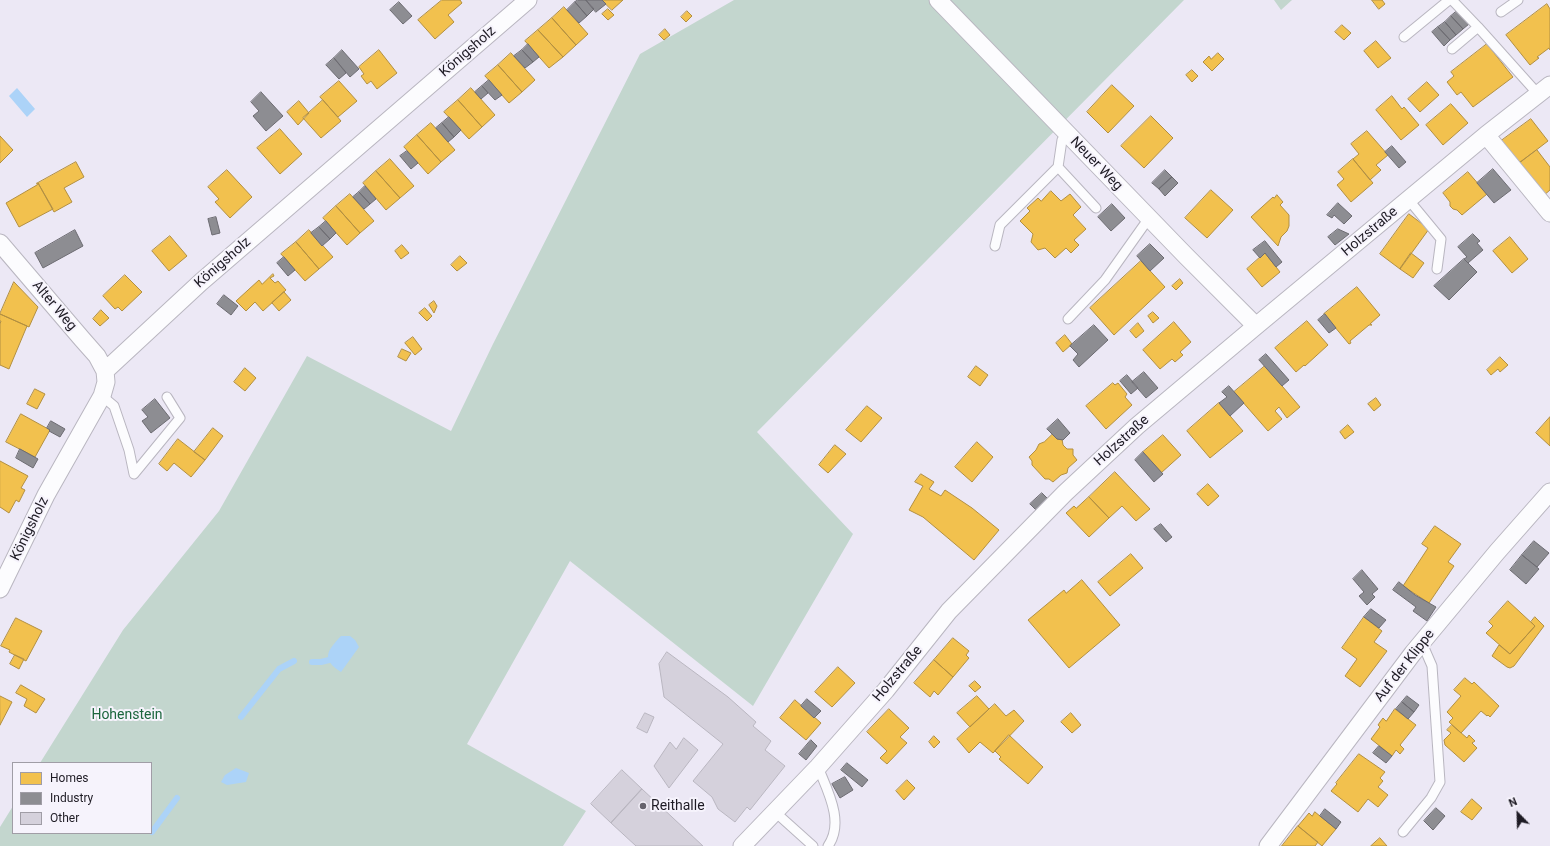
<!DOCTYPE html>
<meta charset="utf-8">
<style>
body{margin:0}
#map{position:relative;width:1550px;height:846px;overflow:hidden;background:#ece8f5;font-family:Roboto,sans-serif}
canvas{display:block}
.legend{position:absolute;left:12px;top:762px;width:140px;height:72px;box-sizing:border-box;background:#f6f3fc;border:1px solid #a09da6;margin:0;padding:5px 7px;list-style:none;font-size:12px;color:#1e1b24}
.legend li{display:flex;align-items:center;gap:8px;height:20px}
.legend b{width:20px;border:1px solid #a09da6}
.north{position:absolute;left:1498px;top:794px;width:40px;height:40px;-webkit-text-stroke:3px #f6f3fc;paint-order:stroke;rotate:337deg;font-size:11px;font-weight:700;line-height:16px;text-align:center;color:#1e1b24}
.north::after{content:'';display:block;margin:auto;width:14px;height:18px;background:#1e1b24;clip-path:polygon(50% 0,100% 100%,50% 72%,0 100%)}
</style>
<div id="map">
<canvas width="1550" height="846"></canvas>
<ul class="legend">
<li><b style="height:11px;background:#f2c14e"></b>Homes</li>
<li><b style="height:11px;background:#8d8d92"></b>Industry</li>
<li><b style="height:11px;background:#d5d1dc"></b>Other</li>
</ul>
<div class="north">N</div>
</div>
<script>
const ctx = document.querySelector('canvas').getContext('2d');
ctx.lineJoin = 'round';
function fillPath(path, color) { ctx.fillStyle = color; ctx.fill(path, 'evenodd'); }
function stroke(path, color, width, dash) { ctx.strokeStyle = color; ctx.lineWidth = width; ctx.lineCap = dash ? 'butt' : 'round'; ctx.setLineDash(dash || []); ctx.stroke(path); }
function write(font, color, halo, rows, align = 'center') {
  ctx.font = font + ' Roboto,sans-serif'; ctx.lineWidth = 4; ctx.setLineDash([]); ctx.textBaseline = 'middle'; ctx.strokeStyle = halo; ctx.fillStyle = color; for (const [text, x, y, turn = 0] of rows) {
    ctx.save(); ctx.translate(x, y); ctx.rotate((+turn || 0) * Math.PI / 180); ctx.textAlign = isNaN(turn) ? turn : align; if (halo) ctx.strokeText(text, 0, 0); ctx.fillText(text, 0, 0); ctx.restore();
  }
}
const green = new Path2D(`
 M 734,0 L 1184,0 L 757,432 L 853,534 L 753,706 L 570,561 L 467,744 L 586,811 L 563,846 L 0,846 L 0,827 L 13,806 L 13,833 L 151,833 L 151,763 L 40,763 L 123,630 L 219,511 L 307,356 L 451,431 L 493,344 L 640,54 Z
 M 1274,0 L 1292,0 L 1281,10 Z`);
const water = new Path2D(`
 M 17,88 L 35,109 L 27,117 L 9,96 Z
 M 341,636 L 350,636 L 355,640 L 359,647 L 341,672 C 320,659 328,650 341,636 Z
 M 236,768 L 249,773 L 246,782 L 227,785 L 221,782 L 225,775 Z`);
const homes = new Path2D(`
 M 442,0 L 460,0 L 462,3 L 448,15 L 454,22 L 435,39 L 418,20 Z
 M 602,0 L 623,0 L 612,10 Z
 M 1372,0 L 1382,0 L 1385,4 L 1379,9 Z
 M 1547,4 L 1550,9 L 1550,50 L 1549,48 L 1537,57 L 1539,58 L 1530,65 L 1506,35 Z
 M 564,7 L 588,34 L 576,45 L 552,18 Z
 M 608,9 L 614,15 L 608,20 L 602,14 Z
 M 687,11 L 692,16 L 686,22 L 681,17 Z
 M 552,18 L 576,45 L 563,57 L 538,30 Z
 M 1342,25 L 1351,33 L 1344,40 L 1335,32 Z
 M 665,29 L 670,35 L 664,40 L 659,35 Z
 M 538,30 L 563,57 L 549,68 L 525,41 Z
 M 1376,41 L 1391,58 L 1378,68 L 1364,51 Z
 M 1487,44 L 1513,77 L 1473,107 L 1461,92 L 1457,95 L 1447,82 L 1454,76 L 1451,72 Z
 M 379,50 L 397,73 L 377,89 L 371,81 L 367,84 L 361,76 L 364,74 L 359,67 Z
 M 511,53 L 535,80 L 522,92 L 498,65 Z
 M 1218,53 L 1224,59 L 1212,71 L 1203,62 L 1209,56 L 1211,59 Z
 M 498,65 L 522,92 L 509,103 L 485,76 Z
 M 1192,70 L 1198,76 L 1192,82 L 1186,75 Z
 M 339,81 L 357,101 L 338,117 L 320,97 Z
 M 1427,82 L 1439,95 L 1420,112 L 1408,99 Z
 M 1112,85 L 1134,106 L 1108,133 L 1087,112 Z
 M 471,88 L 495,115 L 482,127 L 458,100 Z
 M 1392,96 L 1402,109 L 1404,107 L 1419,125 L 1401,140 L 1376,110 Z
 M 323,100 L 341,121 L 321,138 L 303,118 Z
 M 458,100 L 482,127 L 469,139 L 444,112 Z
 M 299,101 L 309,113 L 298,125 L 287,112 Z
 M 1451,104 L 1468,123 L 1443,145 L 1426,125 Z
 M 1151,116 L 1173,138 L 1144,168 L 1121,146 Z
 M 1531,119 L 1548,141 L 1518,164 L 1501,141 Z
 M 431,123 L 455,150 L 441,162 L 417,135 Z
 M 280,129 L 302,154 L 280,174 L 257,148 Z
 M 1367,131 L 1388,155 L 1376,165 L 1381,170 L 1370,180 L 1353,159 L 1359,154 L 1351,144 Z
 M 417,135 L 441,162 L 428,174 L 404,147 Z
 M 0,136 L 13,150 L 0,163 Z
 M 1537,150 L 1550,167 L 1550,190 L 1543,196 L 1518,164 Z
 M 390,159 L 414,186 L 400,198 L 376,171 Z
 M 1353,159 L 1373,183 L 1351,202 L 1337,185 L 1344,179 L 1338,172 Z
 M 76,162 L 84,177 L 64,188 L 72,202 L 54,212 L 38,183 Z
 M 227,170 L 252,197 L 230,218 L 215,202 L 219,199 L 208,187 Z
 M 376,171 L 400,198 L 386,210 L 363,183 Z
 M 1468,172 L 1487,194 L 1462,215 L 1457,210 L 1453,209 L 1450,206 L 1450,202 L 1443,193 Z
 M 37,183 L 38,183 L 53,209 L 19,227 L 6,203 L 37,185 Z
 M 1211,190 L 1233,210 L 1207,238 L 1185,218 Z
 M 1051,191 L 1061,201 L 1070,194 L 1081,207 L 1073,215 L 1086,229 L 1074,240 L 1079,245 L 1071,253 L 1066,248 L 1055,258 L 1045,248 L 1038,250 L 1031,242 L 1033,234 L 1020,221 L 1030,211 L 1027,208 L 1038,198 L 1041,201 Z
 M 350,194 L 374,221 L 360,233 L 336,206 Z
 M 1277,195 L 1283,202 L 1280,205 L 1289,215 L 1289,226 L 1287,231 L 1281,237 L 1278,246 L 1251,217 L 1273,197 L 1274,198 Z
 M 336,206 L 360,233 L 347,245 L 323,218 Z
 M 1409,214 L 1429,229 L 1400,269 L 1380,254 Z
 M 309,230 L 333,257 L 319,269 L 296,242 Z
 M 170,236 L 187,256 L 169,271 L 152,251 Z
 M 1510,237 L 1528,259 L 1512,273 L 1493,251 Z
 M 296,242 L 319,269 L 305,281 L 281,254 Z
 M 402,245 L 409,253 L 401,259 L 395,251 Z
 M 1265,253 L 1280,272 L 1262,287 L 1247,269 Z
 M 1411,253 L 1424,263 L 1413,278 L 1400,269 Z
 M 460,256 L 467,263 L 457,271 L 451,265 Z
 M 1141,261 L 1165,287 L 1114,335 L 1090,308 Z
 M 273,274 L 274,276 L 270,278 L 275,283 L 278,281 L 286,290 L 263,311 L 255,302 L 246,311 L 236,301 L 259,280 L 262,284 Z
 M 125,275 L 142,292 L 122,311 L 118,307 L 115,309 L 103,296 Z
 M 1180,279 L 1183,283 L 1176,290 L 1172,286 Z
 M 14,282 L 38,307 L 29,327 L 0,314 Z
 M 1357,287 L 1380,315 L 1370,324 L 1372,325 L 1369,325 L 1350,341 L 1351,343 L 1349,344 L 1324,314 Z
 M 284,292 L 291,300 L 279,311 L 272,303 Z
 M 434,301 L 437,306 L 434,313 L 429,305 Z
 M 425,308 L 432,316 L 427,321 L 419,313 Z
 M 101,310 L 109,318 L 100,326 L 93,319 Z
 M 1153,312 L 1159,318 L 1153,323 L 1148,316 Z
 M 0,314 L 27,326 L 9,369 L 0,365 L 0,324 L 1,321 L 0,321 Z
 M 1307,321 L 1328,345 L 1305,366 L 1304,365 L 1296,372 L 1275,348 Z
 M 1174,322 L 1191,342 L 1180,352 L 1183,355 L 1175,362 L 1172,359 L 1160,369 L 1143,350 Z
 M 1138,323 L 1144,331 L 1136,338 L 1130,331 Z
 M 1065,335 L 1072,344 L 1063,352 L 1056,343 Z
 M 413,337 L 422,349 L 415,355 L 405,343 Z
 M 402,349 L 411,353 L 406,361 L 398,357 Z
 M 1500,357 L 1508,365 L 1500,372 L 1498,369 L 1491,375 L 1487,370 Z
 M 976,366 L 988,375 L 980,386 L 968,377 Z
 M 1265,366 L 1300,407 L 1287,418 L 1279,407 L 1275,411 L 1282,419 L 1268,431 L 1234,392 Z
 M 245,368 L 256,378 L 245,391 L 234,382 Z
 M 1113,383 L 1115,385 L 1118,383 L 1127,394 L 1125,397 L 1132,405 L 1106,429 L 1086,406 Z
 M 35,389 L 45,394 L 37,409 L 27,404 Z
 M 1376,398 L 1381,405 L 1374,411 L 1368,404 Z
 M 1219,403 L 1243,431 L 1210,458 L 1187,431 Z
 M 867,406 L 882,418 L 861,442 L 846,430 Z
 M 21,414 L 50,430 L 35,457 L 6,442 Z
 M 1550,417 L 1550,446 L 1536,433 Z
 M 1348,425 L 1354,432 L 1345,439 L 1340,432 Z
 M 213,428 L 223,436 L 205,460 L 194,452 Z
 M 1053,434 L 1057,439 L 1062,439 L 1063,445 L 1067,449 L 1073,449 L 1073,455 L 1077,460 L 1068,468 L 1067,473 L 1061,475 L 1053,482 L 1049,479 L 1045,479 L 1032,465 L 1032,461 L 1029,457 L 1036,450 L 1039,444 L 1044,442 Z
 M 1163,435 L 1181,455 L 1161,473 L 1143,452 Z
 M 178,439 L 205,460 L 191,477 L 174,463 L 167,471 L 159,464 Z
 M 977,442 L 993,457 L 972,482 L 955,467 Z
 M 835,445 L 846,454 L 828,473 L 819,465 Z
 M 0,461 L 28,476 L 21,488 L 25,490 L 19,502 L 16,500 L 9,513 L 0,507 Z
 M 1115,472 L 1150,509 L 1136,521 L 1122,506 L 1109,518 L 1089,497 Z
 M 921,474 L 934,482 L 929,489 L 941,496 L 945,490 L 972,508 L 999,530 L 974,560 L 923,517 L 909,510 L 923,486 L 915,482 Z
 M 1208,484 L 1219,496 L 1208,506 L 1197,494 Z
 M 1089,497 L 1109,518 L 1089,537 L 1066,513 L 1074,506 L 1076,508 Z
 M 1435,526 L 1461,544 L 1448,562 L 1454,566 L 1429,603 L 1403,586 L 1428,548 L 1422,544 Z
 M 1131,554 L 1143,568 L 1110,596 L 1098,582 Z
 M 1082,580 L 1120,625 L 1069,668 L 1028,620 L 1064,590 L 1066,593 Z
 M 1508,601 L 1535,626 L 1510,654 L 1486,633 L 1493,626 L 1489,622 Z
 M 1364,617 L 1382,631 L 1374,642 L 1387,651 L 1360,687 L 1345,676 L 1357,659 L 1342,648 Z
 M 1535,617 L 1544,626 L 1514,666 L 1510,668 L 1507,667 L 1492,656 L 1499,645 L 1510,654 L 1535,626 L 1531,622 Z
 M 16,618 L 42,631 L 26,661 L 9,652 L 10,650 L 1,646 Z
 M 953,638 L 969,651 L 966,655 L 969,658 L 953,677 L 934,660 Z
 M 15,655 L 24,659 L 19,669 L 10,664 Z
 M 934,660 L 953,677 L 938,695 L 934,691 L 930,697 L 914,683 Z
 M 838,667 L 855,683 L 832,707 L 815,692 Z
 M 1465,678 L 1472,684 L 1474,682 L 1499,706 L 1490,717 L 1488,715 L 1487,716 L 1481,711 L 1461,733 L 1449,722 L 1453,718 L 1447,712 L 1461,696 L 1454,690 Z
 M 975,681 L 981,687 L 975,692 L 969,686 Z
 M 21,685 L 45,699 L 36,713 L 24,706 L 27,699 L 16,693 Z
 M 0,696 L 12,702 L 0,725 Z
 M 977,696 L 989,709 L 970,727 L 957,713 Z
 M 795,700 L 821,723 L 806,740 L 780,718 Z
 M 995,704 L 1006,716 L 1014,710 L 1024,721 L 993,753 L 980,742 L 969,753 L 957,739 Z
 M 889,709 L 909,728 L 900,737 L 907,743 L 887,764 L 880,758 L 887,751 L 867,732 Z
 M 1395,709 L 1416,725 L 1400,745 L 1404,749 L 1400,754 L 1396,750 L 1392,756 L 1371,739 L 1380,727 L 1378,725 L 1380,722 L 1383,718 L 1386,721 Z
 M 1071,713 L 1081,725 L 1072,733 L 1061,722 Z
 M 1452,725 L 1467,738 L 1469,735 L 1475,741 L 1472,743 L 1477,748 L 1464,762 L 1445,745 L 1444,740 L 1451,733 L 1447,730 Z
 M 1009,735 L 1043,767 L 1028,784 L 999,759 L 1001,757 L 995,751 Z
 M 934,736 L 940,742 L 934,748 L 929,742 Z
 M 1359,754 L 1385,772 L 1380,778 L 1383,781 L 1378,787 L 1388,795 L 1378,807 L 1368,799 L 1358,812 L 1331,791 L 1337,784 L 1336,783 Z
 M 907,780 L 915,788 L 904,800 L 896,791 Z
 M 1472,799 L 1482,808 L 1472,820 L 1461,812 Z
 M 1315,812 L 1336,829 L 1322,846 L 1298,826 L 1309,813 L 1312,816 Z
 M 1298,826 L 1318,842 L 1315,846 L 1282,846 Z
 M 1380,838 L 1387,846 L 1371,846 Z`);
const industry = new Path2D(`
 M 578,0 L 586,0 L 594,9 L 587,16 L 575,2 Z
 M 586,0 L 602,0 L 606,4 L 596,12 Z
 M 399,2 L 412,16 L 403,24 L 390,10 Z
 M 575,2 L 587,16 L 579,23 L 567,10 Z
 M 1457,11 L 1469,24 L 1463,29 L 1451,16 Z
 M 1451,16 L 1463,29 L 1456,35 L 1445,22 Z
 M 1445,22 L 1456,35 L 1450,40 L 1438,27 Z
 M 1438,27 L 1450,40 L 1444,46 L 1432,32 Z
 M 528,44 L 539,57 L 533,62 L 522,50 Z
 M 342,50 L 359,69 L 350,77 L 334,58 Z
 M 522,50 L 533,62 L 525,68 L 514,56 Z
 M 334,58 L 346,73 L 339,79 L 326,65 Z
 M 489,80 L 502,95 L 495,100 L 482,86 Z
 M 482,86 L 488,93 L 481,99 L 475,92 Z
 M 261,92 L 283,116 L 266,131 L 253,116 L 259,111 L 251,102 Z
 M 449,117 L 461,130 L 454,137 L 442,123 Z
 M 442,123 L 454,137 L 448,142 L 436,128 Z
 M 1392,146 L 1406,162 L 1399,168 L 1385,152 Z
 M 407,151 L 418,163 L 411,169 L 400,156 Z
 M 1493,169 L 1511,190 L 1494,203 L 1477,183 Z
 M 1165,170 L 1172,177 L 1159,189 L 1152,183 Z
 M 1172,177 L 1178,183 L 1165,196 L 1159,189 Z
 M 365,186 L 376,199 L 370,204 L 359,192 Z
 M 359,192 L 370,204 L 364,209 L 353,197 Z
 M 1338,203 L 1352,216 L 1344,224 L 1334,215 L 1332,218 L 1327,215 Z
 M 1112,204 L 1125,218 L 1111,231 L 1098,217 Z
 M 216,217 L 220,233 L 212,235 L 208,219 Z
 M 326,221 L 336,233 L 330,239 L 319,227 Z
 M 319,227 L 330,239 L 322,246 L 311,233 Z
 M 1338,229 L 1349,234 L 1335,245 L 1328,237 Z
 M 75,230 L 83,246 L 43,268 L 35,253 Z
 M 1473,234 L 1480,241 L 1477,243 L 1483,250 L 1468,263 L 1464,259 L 1467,257 L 1458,247 Z
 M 1265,241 L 1282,262 L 1276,267 L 1265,253 L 1260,258 L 1253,250 Z
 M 1150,244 L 1164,258 L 1150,271 L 1137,256 Z
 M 284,257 L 295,270 L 288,276 L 277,263 Z
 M 1464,259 L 1477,272 L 1449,300 L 1434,286 Z
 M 224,295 L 238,306 L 231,315 L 217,304 Z
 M 1325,314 L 1336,328 L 1329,333 L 1318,320 Z
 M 1094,325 L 1108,340 L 1079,367 L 1073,360 L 1078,354 L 1070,346 Z
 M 1266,354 L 1289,380 L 1282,386 L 1259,360 Z
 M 1144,372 L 1158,388 L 1146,398 L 1132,382 Z
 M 1127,375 L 1138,388 L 1131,394 L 1120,381 Z
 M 1229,386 L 1244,403 L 1230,416 L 1219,403 L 1227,397 L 1222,392 Z
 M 155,399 L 170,418 L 151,433 L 142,421 L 148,417 L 142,410 Z
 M 1058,419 L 1070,433 L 1063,440 L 1057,439 L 1047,429 Z
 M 51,421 L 65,429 L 60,437 L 49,431 L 50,430 L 47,428 Z
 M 20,449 L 38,459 L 33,468 L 16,458 Z
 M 1143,452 L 1163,474 L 1154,482 L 1135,460 Z
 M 1042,493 L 1048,499 L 1036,510 L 1030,504 Z
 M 1161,524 L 1172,537 L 1166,542 L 1154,529 Z
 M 1534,541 L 1549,553 L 1537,567 L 1522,555 Z
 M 1522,555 L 1539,569 L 1526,584 L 1510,570 Z
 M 1362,570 L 1378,589 L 1372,594 L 1375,597 L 1367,605 L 1359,596 L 1364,592 L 1353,579 Z
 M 1399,582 L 1415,595 L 1436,607 L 1427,621 L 1413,611 L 1416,607 L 1393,590 Z
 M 1371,609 L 1386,620 L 1379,628 L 1364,617 Z
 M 1407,696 L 1419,705 L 1414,712 L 1402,702 Z
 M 807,699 L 821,711 L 814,718 L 801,706 Z
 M 1402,702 L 1414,712 L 1408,719 L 1396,709 Z
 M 811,740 L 817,746 L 806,760 L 799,754 Z
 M 1379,746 L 1392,756 L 1386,763 L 1373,753 Z
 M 847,763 L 868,780 L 862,787 L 841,770 Z
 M 845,777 L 853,790 L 840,798 L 832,784 Z
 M 1436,808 L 1445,816 L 1433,830 L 1424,821 Z
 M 1325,809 L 1341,822 L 1336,829 L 1320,816 Z`);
const stream = new Path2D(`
 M 312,662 L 321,662 L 329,660
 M 241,717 L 279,669 L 294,661
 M 152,832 L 177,798`);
const building = new Path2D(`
 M 667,652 L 728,697 L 756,722 L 753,726 L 771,741 L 765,750 L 785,766 L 750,810 L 747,807 L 735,822 L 718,809 L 712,797 L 693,781 L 723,744 L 664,697 L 659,664 Z
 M 645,713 L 654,717 L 647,733 L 637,728 Z
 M 684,738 L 698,750 L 669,788 L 654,766 L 670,742 L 676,749 Z
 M 622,770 L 642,789 L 611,823 L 591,804 Z
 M 642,789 L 703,846 L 636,846 L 611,823 Z`);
const lane = new Path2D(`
 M 1452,0 L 1478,27
 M 1501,12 L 1518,0
 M 1404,37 L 1449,0
 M 1452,49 L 1478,27 L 1538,94
 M 1068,134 L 1062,140 L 1058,167 L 1096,208
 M 1408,199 L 1441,239 L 1437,269
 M 995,246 L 1000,225 L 1058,167
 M 1068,319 L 1105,280 L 1149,218
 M 102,396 L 114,406 L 129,450 L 134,474 L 180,418 L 167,397
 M 818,767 C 827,790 845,822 828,846
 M 774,811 L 813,846
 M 1403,832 L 1431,798 L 1440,782 L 1432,666 L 1422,643`);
const street = new Path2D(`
 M 938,0 L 1186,256 L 1256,326
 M 1486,135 L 1550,213
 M 0,243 L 82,339 L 97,356 L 105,371
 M 0,589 L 46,495 L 102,396 L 106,382 L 105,371 L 201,282 L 528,0
 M 742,846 L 818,767 L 886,690 L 949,611 L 1065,493 L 1137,426 L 1256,326 L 1486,135 L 1550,85
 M 1268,846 L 1413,653 L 1497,552 L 1550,492`);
const markers = [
 [643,806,4,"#66636d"]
];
const streetNames = [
 ["Königsholz",468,52,-41],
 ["Neuer Weg",1096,164,46],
 ["Holzstraße",1370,232,-40],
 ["Königsholz",223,263,-41],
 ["Alter Weg",54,306,50],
 ["Holzstraße",1122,441,-42],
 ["Königsholz",30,529,-64],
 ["Auf der Klippe",1405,666,-52],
 ["Holzstraße",898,674,-50]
];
const parkNames = [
 ["Hohenstein",127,715]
];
const poiNames = [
 ["Reithalle",651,806]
];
fillPath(green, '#c3d6ce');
fillPath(water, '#acd3f8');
fillPath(homes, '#f2c14e');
stroke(homes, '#b28f41', 1);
fillPath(industry, '#8d8d92');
stroke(industry, '#6c6b71', 1);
stroke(stream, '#acd3f8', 6);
fillPath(building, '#d5d1dc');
stroke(building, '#b9b6c0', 1);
stroke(lane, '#b9b6c0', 11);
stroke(street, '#b9b6c0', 19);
stroke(lane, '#fcfcfe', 9);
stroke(street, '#fcfcfe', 17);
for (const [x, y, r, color] of markers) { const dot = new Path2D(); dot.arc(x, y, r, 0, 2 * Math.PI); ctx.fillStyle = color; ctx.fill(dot); stroke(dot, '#f6f3fc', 1.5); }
write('14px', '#1e1b24', '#f6f3fc', streetNames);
write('14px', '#1c663e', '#f6f3fc', parkNames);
write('14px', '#1e1b24', '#f6f3fc', poiNames, 'left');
</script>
